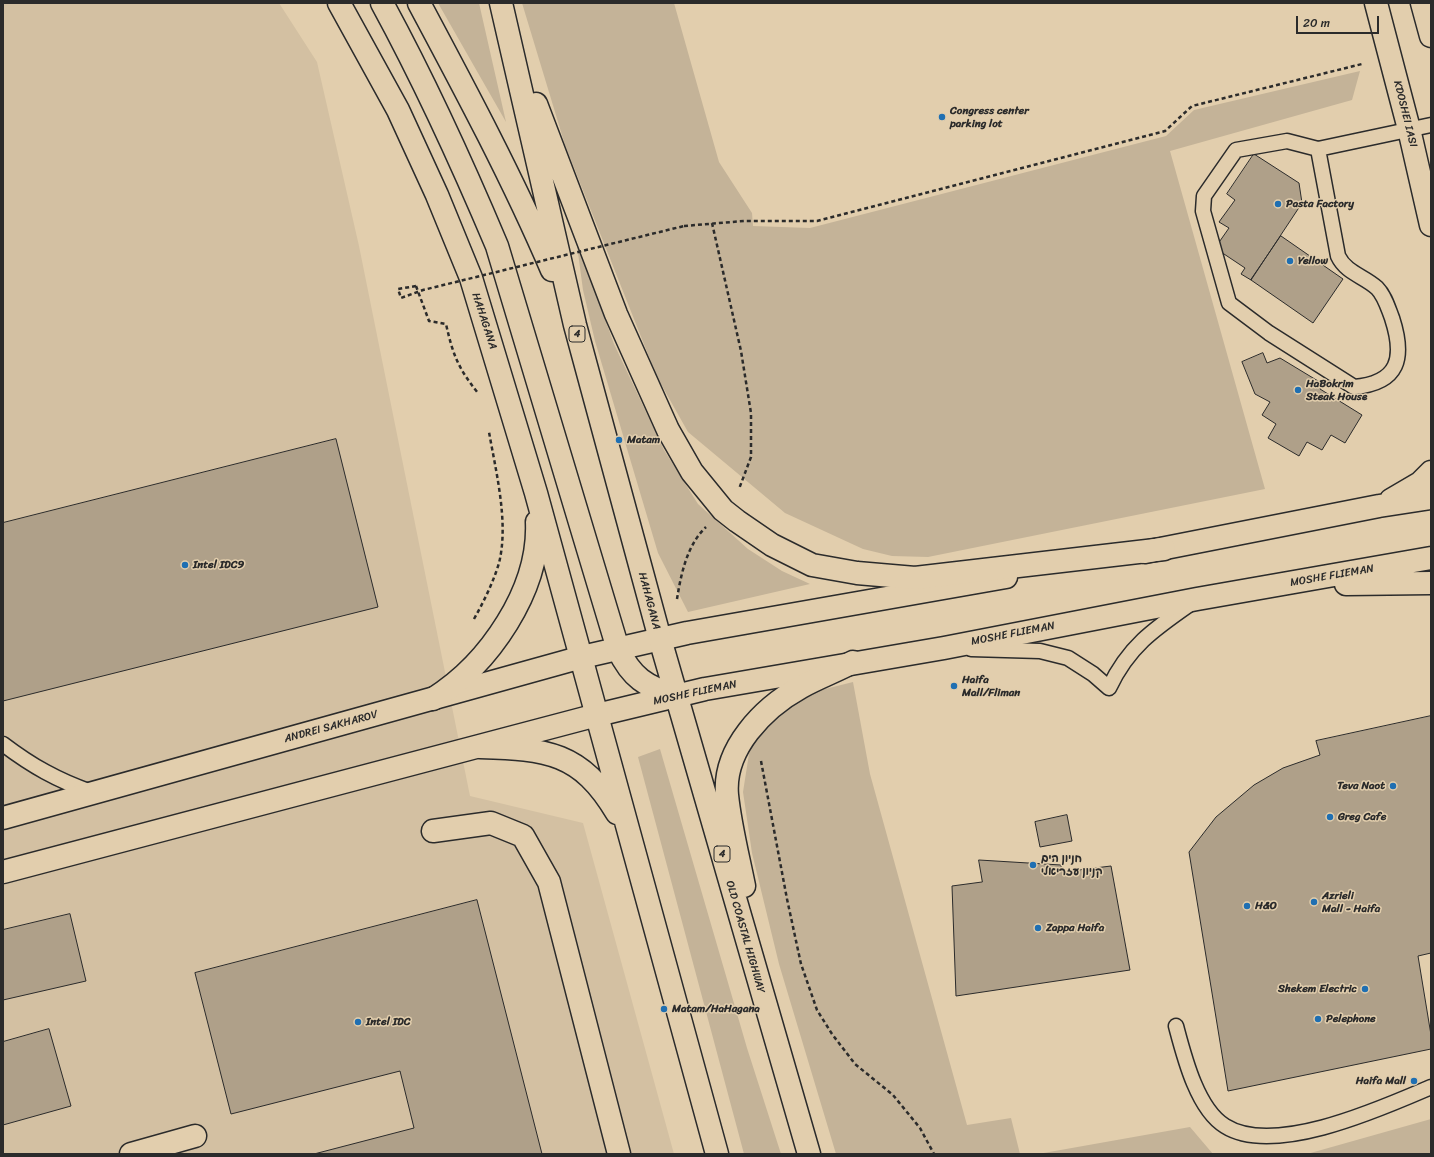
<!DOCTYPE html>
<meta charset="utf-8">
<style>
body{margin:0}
#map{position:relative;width:1434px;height:1157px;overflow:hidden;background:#e2cead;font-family:Sriracha,sans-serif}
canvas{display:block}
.frame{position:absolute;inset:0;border:4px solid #2b2b2b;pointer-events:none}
.scale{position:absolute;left:1296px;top:16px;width:83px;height:18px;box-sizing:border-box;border:2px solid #2b2b2b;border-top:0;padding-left:5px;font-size:12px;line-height:14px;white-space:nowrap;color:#2b2b2b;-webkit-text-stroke:3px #e2cead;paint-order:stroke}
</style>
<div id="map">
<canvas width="1434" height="1157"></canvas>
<div class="frame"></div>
<div class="scale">20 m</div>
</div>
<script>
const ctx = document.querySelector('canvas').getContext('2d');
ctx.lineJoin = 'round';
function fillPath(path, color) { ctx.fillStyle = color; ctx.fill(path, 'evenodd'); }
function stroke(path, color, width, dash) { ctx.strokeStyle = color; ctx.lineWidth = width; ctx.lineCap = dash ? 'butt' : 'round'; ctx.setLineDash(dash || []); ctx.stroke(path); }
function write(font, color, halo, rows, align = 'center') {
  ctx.font = font + ' Sriracha,"Playpen Sans Hebrew",sans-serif'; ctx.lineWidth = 3; ctx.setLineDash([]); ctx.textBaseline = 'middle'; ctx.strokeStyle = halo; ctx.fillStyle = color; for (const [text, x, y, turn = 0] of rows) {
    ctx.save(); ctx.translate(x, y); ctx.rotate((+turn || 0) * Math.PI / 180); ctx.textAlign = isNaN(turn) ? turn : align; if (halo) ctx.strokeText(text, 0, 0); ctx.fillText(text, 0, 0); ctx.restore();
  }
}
const built = new Path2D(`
 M 3,3 L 279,3 L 317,62 L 359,246 L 470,796 L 583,823 L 674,1154 L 3,1154 Z`);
const green = new Path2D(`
 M 438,3 L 479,3 L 506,122 Z
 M 522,3 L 674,3 L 719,162 L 752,213 L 753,226 L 810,228 L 1166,136 L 1194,110 L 1360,71 L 1352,100 L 1170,151 L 1265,489 L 928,557 L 892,556 L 863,549 L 785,513 L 688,432 L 657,377 L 565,145 Z
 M 576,238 L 614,344 L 664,450 L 698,504 L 748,549 L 782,571 L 810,584 L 688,612 L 658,553 L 595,341 L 583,290 Z
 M 853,682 L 870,774 L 967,1125 L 1011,1118 L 1020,1154 L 836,1154 L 779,964 L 752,853 L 743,792 L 751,741 L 781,709 L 817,691 Z
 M 660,749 L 747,1048 L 781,1154 L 744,1154 L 638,757 Z
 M 1431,1119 L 1431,1154 L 1307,1154 Z
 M 1190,1127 L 1213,1154 L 1038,1154 Z`);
const building = new Path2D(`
 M 1254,154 L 1299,183 L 1302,203 L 1251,280 L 1241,274 L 1245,268 L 1215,248 L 1229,228 L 1219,222 L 1235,200 L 1227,194 Z
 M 1281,236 L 1343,279 L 1313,323 L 1251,280 Z
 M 1263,353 L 1267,363 L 1280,358 L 1323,384 L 1320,389 L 1362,415 L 1345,443 L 1331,435 L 1322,450 L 1307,442 L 1299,456 L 1268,438 L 1276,424 L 1262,415 L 1270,402 L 1255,394 L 1242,362 Z
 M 336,439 L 378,607 L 3,701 L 3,523 Z
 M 1431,716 L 1431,953 L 1418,956 L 1431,1035 L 1431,1049 L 1228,1091 L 1189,852 L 1216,817 L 1254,785 L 1283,768 L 1320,755 L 1316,741 Z
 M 1067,815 L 1072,841 L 1040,847 L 1035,822 Z
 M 979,860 L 1061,865 L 1062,872 L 1111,866 L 1130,970 L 956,996 L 952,886 L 982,882 Z
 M 477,900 L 542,1154 L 314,1154 L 414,1128 L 400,1071 L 231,1114 L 195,973 Z
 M 70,914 L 86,981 L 3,1000 L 3,930 Z
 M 49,1029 L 71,1106 L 3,1125 L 3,1042 Z`);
const path = new Path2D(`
 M 712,223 L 741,351 L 751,413 L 751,457 L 739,489
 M 684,226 L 744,221 L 817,221 L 1165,131 L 1192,106 L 1362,64
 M 416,286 L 429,321 L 446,324 C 453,355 458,368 478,393
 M 677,599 C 681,574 687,545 706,527
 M 474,619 C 484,601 493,583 499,563 C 509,523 496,472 489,432
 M 761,761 L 787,899 L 801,964 L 817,1010 L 832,1034 L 855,1064 L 893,1095 L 920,1128 L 934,1154`);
const lane = new Path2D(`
 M 1318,149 L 1338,256 C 1346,273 1364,276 1377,288 C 1385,296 1388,308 1392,318 C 1405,358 1399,383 1354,387 L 1269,333 L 1229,303 L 1203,211 L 1204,196 L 1236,150 L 1287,141 L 1318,149 L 1431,125
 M 971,649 L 1040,651 L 1068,658 L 1093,674 L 1109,688 C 1128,647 1154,629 1190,604
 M 3,744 C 32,766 57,780 91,792
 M 1176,1026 C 1184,1056 1197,1109 1225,1126 C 1274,1157 1382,1108 1431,1087`);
const street = new Path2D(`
 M 1376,3 L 1409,129 L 1431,225
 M 1422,3 L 1431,36
 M 433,831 L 491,823 L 523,836 L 549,882 L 619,1154
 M 131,1154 L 195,1136`);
const secondary = new Path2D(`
 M 1391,500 L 1420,483 L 1431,472
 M 1145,552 L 1379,506 L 1431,498
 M 1346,584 L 1431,583
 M 3,818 L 582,657 L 687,633 L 1006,577
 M 3,872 L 597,715 L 705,689 L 944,648 L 1197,599 L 1431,558`);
const highway = new Path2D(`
 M 339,3 L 398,110 L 437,195 L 471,278 L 536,493 L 717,1154
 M 382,3 C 425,82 462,163 497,246 L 618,649 C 631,677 646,687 676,696
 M 419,3 C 466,91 513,179 552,270
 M 501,3 L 575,325 L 660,639 L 809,1154
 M 536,104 L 616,314 L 668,430 L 692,472 L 723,510 L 737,521 L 772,545 L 812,565 L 857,573 L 915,578 L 1164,549
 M 433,699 C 489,664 540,590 537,522
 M 480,747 C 547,749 581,752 617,813
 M 744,886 C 738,856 730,825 727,795 C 723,749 763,708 801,687 C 817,678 836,671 853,662`);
const pathBridge = new Path2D(`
 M 416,286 L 398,289 L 401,298 L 423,290 L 684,226`);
const markers = [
 [942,117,4,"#1f6fb2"],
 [1278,204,4,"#1f6fb2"],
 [1290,261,4,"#1f6fb2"],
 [1298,390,4,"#1f6fb2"],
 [619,440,4,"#1f6fb2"],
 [185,565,4,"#1f6fb2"],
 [954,686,4,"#1f6fb2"],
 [1393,786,4,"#1f6fb2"],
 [1330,817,4,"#1f6fb2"],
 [1033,865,4,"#1f6fb2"],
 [1314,902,4,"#1f6fb2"],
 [1247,906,4,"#1f6fb2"],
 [1038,928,4,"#1f6fb2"],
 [1365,989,4,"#1f6fb2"],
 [664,1009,4,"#1f6fb2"],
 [1318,1019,4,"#1f6fb2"],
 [358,1022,4,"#1f6fb2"],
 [1414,1081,4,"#1f6fb2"]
];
const shields = [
 [577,334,16],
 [722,854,16]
];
const shieldNames = [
 ["4",577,334],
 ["4",722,854]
];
const poiNames = [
 ["Congress center",950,111],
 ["parking lot",950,124],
 ["Pasta Factory",1286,204],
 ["Yellow",1298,261],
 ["HaBokrim",1306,384],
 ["Steak House",1306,397],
 ["Matam",627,440],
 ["Intel IDC9",193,565],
 ["Haifa",962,680],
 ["Mall/Fliman",962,693],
 ["Teva Naot",1385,786,"right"],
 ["Greg Cafe",1338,817],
 ["חניון הים",1041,859],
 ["קניון עזריאלי",1041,872],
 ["Azrieli",1322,896],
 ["Mall - Haifa",1322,909],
 ["H&O",1255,906],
 ["Zappa Haifa",1046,928],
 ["Shekem Electric",1357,989,"right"],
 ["Matam/HaHagana",672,1009],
 ["Pelephone",1326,1019],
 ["Intel IDC",366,1022],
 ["Haifa Mall",1406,1081,"right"]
];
const streetNames = [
 ["KDOSHEI IASI",1405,114,76],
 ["HAHAGANA",484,321,72],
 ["MOSHE FLIEMAN",1332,576,-10],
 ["HAHAGANA",649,601,75],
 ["MOSHE FLIEMAN",1013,634,-11],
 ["MOSHE FLIEMAN",695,693,-12],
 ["ANDREI SAKHAROV",331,727,-15],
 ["OLD COASTAL HIGHWAY",745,937,74]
];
fillPath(built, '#d3c0a2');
fillPath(green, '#c4b398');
fillPath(building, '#afa089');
stroke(building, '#2b2b2b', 1);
stroke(lane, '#2b2b2b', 17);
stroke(street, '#2b2b2b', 25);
stroke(secondary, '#2b2b2b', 25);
stroke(highway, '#2b2b2b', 25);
stroke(path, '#2b2b2b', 2.5, [4, 3]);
stroke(lane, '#e2cead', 14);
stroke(street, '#e2cead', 22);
stroke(secondary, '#e2cead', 22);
stroke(highway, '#e2cead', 22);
stroke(pathBridge, '#2b2b2b', 2.5, [4, 3]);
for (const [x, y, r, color] of markers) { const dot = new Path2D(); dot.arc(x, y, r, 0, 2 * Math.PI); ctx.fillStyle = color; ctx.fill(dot); stroke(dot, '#e2cead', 1.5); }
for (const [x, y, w] of shields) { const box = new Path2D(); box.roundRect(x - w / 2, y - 8, w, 16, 3); ctx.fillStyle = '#e2cead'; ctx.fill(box); stroke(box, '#2b2b2b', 1); }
write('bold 10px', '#2b2b2b', null, shieldNames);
write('bold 11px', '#2b2b2b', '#e2cead', poiNames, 'left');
write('11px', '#2b2b2b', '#e2cead', streetNames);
</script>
